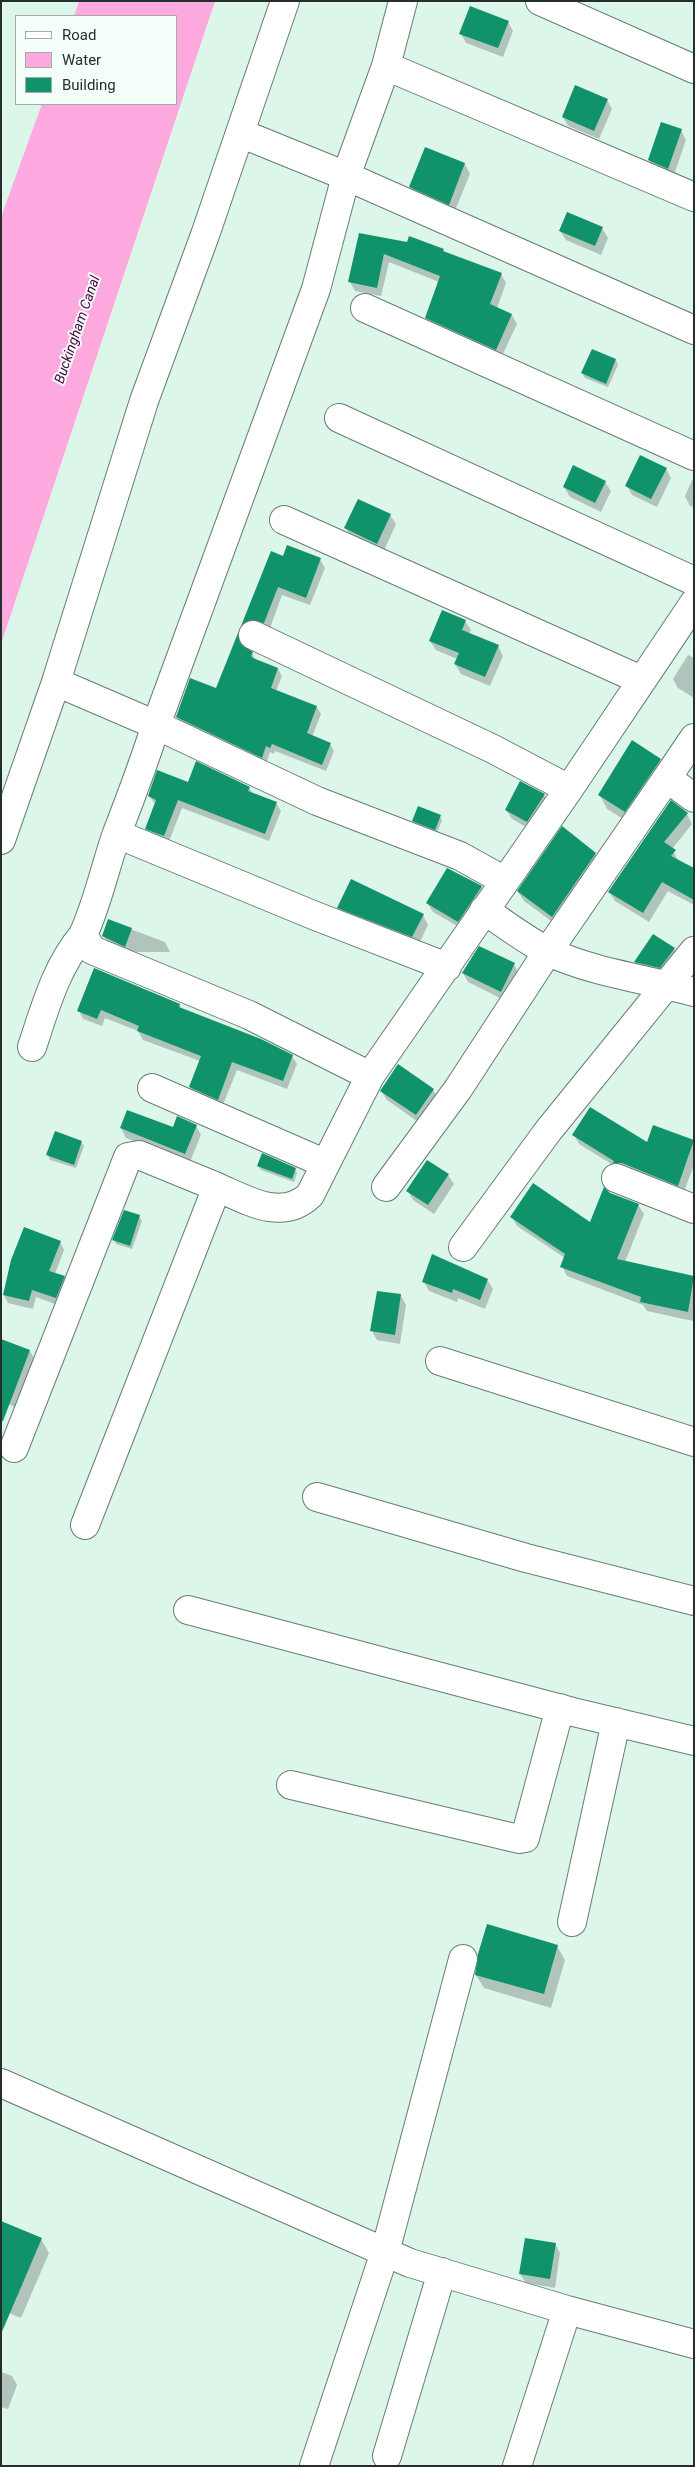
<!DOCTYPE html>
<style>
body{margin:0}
#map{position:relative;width:695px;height:2467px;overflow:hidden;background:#ddf6ea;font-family:Roboto,sans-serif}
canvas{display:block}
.frame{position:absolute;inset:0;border:2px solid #252e2a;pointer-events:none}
.legend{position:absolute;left:15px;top:15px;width:162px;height:90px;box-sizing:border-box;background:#f5fffa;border:1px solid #a2aba7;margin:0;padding:6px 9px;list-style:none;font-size:15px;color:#252e2a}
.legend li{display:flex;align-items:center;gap:10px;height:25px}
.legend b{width:25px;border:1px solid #a2aba7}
</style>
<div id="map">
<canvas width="695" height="2467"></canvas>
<div class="frame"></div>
<ul class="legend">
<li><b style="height:6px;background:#fff"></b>Road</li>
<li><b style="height:14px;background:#fea9e0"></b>Water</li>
<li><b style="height:14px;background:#10936a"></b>Building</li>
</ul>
</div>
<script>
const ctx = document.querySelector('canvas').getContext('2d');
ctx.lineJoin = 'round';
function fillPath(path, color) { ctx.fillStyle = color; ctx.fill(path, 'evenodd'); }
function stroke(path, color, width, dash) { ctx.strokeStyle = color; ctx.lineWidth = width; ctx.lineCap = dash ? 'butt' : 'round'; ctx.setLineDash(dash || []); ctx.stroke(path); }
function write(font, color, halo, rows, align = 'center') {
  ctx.font = font + ' Roboto,sans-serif'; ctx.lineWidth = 4; ctx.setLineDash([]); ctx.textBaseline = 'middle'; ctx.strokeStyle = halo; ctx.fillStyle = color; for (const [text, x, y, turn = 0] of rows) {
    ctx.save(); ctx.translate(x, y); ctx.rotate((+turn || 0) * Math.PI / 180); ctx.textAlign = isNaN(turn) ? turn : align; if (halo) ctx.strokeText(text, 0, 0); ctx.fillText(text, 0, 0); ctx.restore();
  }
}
const water = new Path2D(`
 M 79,1 L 215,1 L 1,644 L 1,217 L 42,104 L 176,104 L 176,16 L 74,16 Z`);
const shadow = new Path2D(`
 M 508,22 L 513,31 L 503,57 L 466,43 L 461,34 Z
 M 607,100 L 612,109 L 599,139 L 568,126 L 563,117 Z
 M 681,130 L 686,140 L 673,178 L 655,170 L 649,160 Z
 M 426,149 L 465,164 L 470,174 L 454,213 L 416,196 L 411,187 Z
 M 602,228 L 608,238 L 601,255 L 566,240 L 560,231 Z
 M 360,234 L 443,250 L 445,253 L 501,274 L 506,283 L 497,308 L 512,315 L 517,324 L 501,358 L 431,327 L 426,318 L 439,282 L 389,262 L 381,296 L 355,291 L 350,282 Z
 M 616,360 L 618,365 L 608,387 L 585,378 L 582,373 Z
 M 666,469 L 671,478 L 657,507 L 632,495 L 627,486 Z
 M 694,476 L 694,507 L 690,506 L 685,496 Z
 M 605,482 L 611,491 L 601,512 L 570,497 L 564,487 Z
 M 390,515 L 396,524 L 383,553 L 351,538 L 346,528 Z
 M 272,553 L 284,557 L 320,559 L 325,568 L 310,605 L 282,595 L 269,631 L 247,633 L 242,626 Z
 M 465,621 L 471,630 L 469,634 L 498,646 L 503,656 L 490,686 L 461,674 L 455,664 L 457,659 L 436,650 L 430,641 Z
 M 238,636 L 242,647 L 252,653 L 256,661 L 278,669 L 282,676 L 276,691 L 317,707 L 321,714 L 312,737 L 330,744 L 334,751 L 326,771 L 275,751 L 274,754 L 270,752 L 266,764 L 181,724 L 177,717 L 217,690 Z
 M 688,655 L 694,658 L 694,698 L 678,688 L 673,679 Z
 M 660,760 L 668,774 L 633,825 L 607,809 L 600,795 Z
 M 189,784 L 249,788 L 253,794 L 276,803 L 281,811 L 269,841 L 182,808 L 168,844 L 151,837 L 146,829 L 156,805 L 149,796 Z
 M 544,795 L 549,804 L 533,831 L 512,819 L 506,810 Z
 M 687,814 L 692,824 L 672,849 L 679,862 L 694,870 L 694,905 L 668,891 L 649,922 L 615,901 L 609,892 Z
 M 440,816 L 442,820 L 437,833 L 416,825 L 413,821 Z
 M 562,828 L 595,854 L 601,863 L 558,926 L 524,901 L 518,892 Z
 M 447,869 L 482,887 L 487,897 L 464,930 L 433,912 L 427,903 Z
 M 339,908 L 423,915 L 428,925 L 418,946 L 344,917 Z
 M 109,921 L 165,942 L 170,952 L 131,952 L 110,947 L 104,937 Z
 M 674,949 L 679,959 L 666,977 L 640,971 L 635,962 Z
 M 514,964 L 519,974 L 506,1001 L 468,982 L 463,973 Z
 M 179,1005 L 182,1009 L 292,1056 L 297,1064 L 287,1089 L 237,1070 L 222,1107 L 195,1095 L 190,1087 L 200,1061 L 143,1040 L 138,1031 L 105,1018 L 102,1026 L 83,1019 L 79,1011 Z
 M 433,1090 L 439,1099 L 421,1124 L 387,1100 L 381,1091 Z
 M 196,1126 L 201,1135 L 190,1162 L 126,1138 L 121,1128 L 173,1129 Z
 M 653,1126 L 694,1141 L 694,1165 L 683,1194 L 618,1168 L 579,1144 L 574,1135 L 647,1144 Z
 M 81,1142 L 84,1146 L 76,1168 L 50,1160 L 48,1155 Z
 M 258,1166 L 295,1169 L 297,1173 L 294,1182 L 261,1170 Z
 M 448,1175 L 454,1184 L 434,1214 L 413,1200 L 408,1191 Z
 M 610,1194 L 638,1205 L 644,1214 L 625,1262 L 694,1277 L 693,1321 L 647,1311 L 643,1305 L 567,1276 L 562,1266 L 565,1258 L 517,1226 L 512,1217 L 591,1224 Z
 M 139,1216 L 142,1221 L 132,1249 L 116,1244 L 114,1240 Z
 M 60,1242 L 64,1250 L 55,1274 L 64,1277 L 68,1285 L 60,1306 L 36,1297 L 33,1309 L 8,1303 L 4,1295 Z
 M 487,1280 L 493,1289 L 485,1309 L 458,1298 L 457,1302 L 429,1291 L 424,1282 Z
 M 401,1296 L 406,1305 L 400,1344 L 377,1340 L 372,1331 Z
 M 30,1351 L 34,1358 L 15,1407 L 1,1401 Z
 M 557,1946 L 565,1960 L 551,2008 L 484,1988 L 476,1975 Z
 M 41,2239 L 49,2253 L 21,2318 L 1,2310 Z
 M 555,2244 L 560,2253 L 555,2288 L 526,2283 L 520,2274 Z
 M 1,2372 L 12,2376 L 17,2385 L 8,2409 L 1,2407 Z`);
const building = new Path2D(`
 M 470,6 L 509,21 L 498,48 L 459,34 Z
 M 575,85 L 608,99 L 594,131 L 562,117 Z
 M 661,122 L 682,129 L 668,169 L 648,160 Z
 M 425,147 L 465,163 L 449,205 L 409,187 Z
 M 567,212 L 603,227 L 595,246 L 559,231 Z
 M 359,233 L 407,242 L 409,236 L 444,249 L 443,251 L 502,273 L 490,304 L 512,314 L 496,350 L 425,318 L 440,276 L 384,254 L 377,288 L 348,282 Z
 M 592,349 L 616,359 L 606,384 L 581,373 Z
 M 640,455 L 667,468 L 651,499 L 625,486 Z
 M 573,465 L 606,481 L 595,503 L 563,487 Z
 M 358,499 L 391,514 L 377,544 L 344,528 Z
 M 287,545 L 321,558 L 306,598 L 278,587 L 264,623 L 251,620 L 241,626 L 271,551 L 283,556 Z
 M 442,610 L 466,620 L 462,630 L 499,645 L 485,677 L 454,664 L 459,653 L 429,641 Z
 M 238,633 L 240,643 L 253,652 L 251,656 L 253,658 L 278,668 L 271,688 L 317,706 L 307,733 L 331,743 L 322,765 L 272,744 L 270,748 L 266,746 L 262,758 L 176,717 L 190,678 L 216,688 Z
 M 632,740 L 661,759 L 625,812 L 598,795 Z
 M 196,761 L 250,787 L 248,791 L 277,802 L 265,834 L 178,800 L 164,836 L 145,829 L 156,800 L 148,796 L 157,770 L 188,782 Z
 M 520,781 L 545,794 L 527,822 L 505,810 Z
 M 671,800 L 688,813 L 664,842 L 676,850 L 671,856 L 694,868 L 694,900 L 662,882 L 643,913 L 608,892 Z
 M 418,806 L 441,815 L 435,830 L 412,821 Z
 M 562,826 L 596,853 L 552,917 L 517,891 Z
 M 447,868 L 482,886 L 458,922 L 426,903 Z
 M 351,879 L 424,914 L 412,937 L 337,908 Z
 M 108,919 L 132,928 L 125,947 L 102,936 Z
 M 653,934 L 675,948 L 660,968 L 634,962 Z
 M 479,946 L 515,963 L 501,992 L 462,973 Z
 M 94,968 L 180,1004 L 179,1007 L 261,1039 L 293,1055 L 283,1081 L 232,1062 L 218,1100 L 189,1087 L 201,1056 L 137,1031 L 139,1026 L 101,1010 L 97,1019 L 77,1011 Z
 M 398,1064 L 434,1089 L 416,1115 L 380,1091 Z
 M 590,1107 L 647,1142 L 653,1125 L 694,1140 L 678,1186 L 622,1163 L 613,1163 L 614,1161 L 572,1135 Z
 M 127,1110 L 173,1127 L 177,1116 L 197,1125 L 185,1154 L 120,1128 Z
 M 55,1131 L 82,1141 L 74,1165 L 46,1155 Z
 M 262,1153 L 296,1168 L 292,1179 L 257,1166 Z
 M 427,1160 L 449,1174 L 428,1205 L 406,1191 Z
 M 533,1183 L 590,1222 L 604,1187 L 610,1193 L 639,1204 L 617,1259 L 694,1276 L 688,1312 L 640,1302 L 641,1297 L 560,1267 L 565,1254 L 510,1217 Z
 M 124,1210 L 140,1215 L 130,1246 L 112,1240 Z
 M 24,1227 L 61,1241 L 49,1271 L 65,1276 L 56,1298 L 32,1290 L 29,1301 L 3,1295 L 11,1260 Z
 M 432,1254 L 488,1279 L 480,1300 L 453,1289 L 452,1293 L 422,1282 Z
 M 377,1291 L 401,1294 L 395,1335 L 370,1331 Z
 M 1,1339 L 30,1350 L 3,1421 L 1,1421 Z
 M 487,1924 L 558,1945 L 544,1994 L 475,1975 L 478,1954 Z
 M 1,2221 L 42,2238 L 1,2334 Z
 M 525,2238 L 556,2243 L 550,2279 L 519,2274 Z`);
const minor = new Path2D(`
 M 403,1 L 386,66 L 346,176 L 694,330
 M 540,1 L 694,69
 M 386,66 L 694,197
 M 240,133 L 346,176 L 316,289 L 156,725 C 144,762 131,797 117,833 C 105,867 98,902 83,935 L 92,950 L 249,1015 L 370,1076
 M 365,308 L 694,456
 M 339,418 L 694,581
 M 284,520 L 641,680
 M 253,635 L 493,749 L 569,789
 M 56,682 L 156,725 L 317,801 L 460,856 L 505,881
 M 667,778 L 694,738
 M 117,834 L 313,915 L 447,967
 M 1,840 L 56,682 L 144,401 L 205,235 L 285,1
 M 484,910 C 505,924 527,941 549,952 C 595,973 646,979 694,992
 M 32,1047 C 45,1008 56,967 83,935
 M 152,1088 L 324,1163
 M 616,1178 L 694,1209
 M 386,1187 L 458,1089 L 548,951 L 667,778 L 694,798
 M 463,1247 L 548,1131 L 694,951
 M 440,1361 L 694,1442
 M 14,1448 L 128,1157 L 139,1155 L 217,1187
 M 317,1497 L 526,1558 L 694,1601
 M 85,1525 L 217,1187 C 247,1200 282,1222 310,1195 L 370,1076 L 569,789 L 694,603
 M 188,1610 L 573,1712 L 694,1741
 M 291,1785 L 519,1839 L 525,1838 L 560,1708
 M 572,1922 L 616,1722
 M 1,2083 L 410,2263 L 567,2310 L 694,2344
 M 387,2456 L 442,2272
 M 314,2466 L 385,2252 L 463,1959
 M 517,2466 L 567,2310`);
const waterNames = [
 ["Buckingham Canal",78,330,-71]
];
fillPath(water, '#fea9e0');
fillPath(shadow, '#0003');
fillPath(building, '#10936a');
stroke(minor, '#677d72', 30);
stroke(minor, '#fff', 28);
write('italic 14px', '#4e033d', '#f5fffa', waterNames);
</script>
